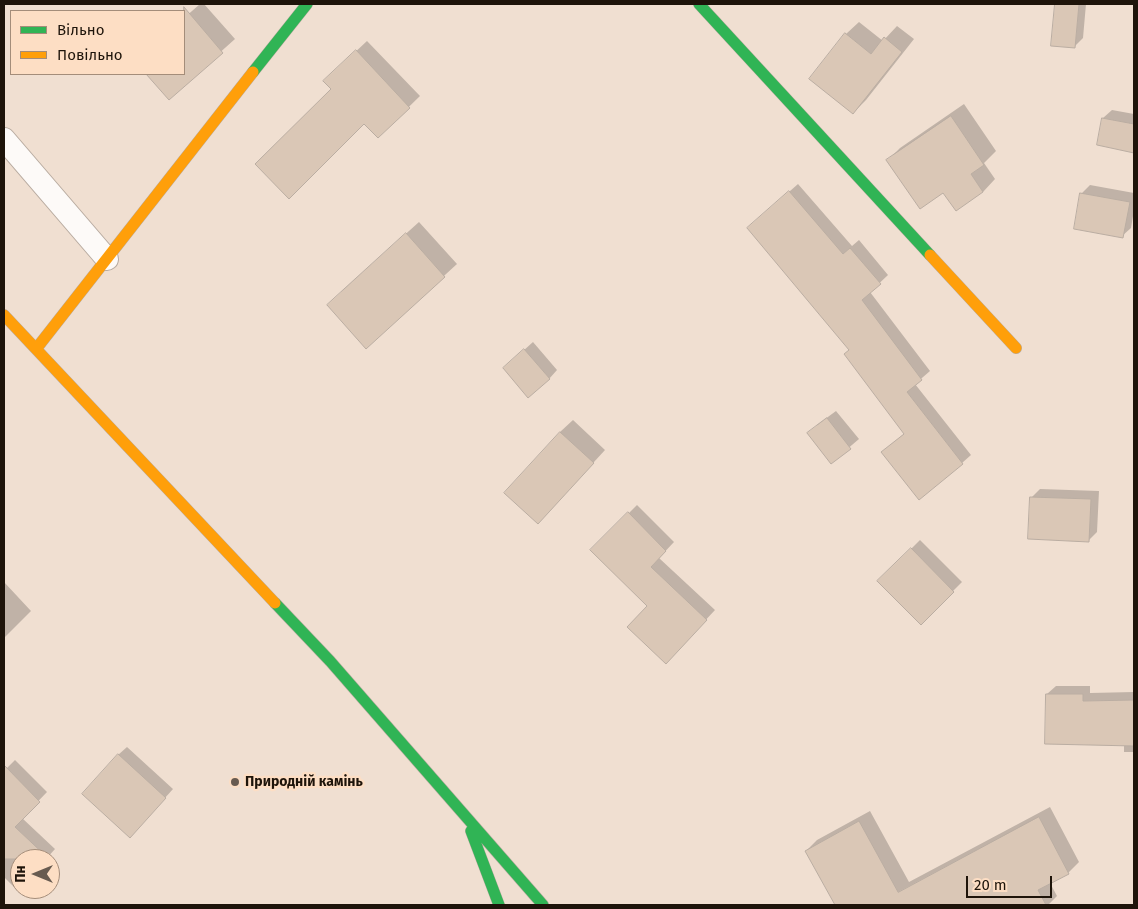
<!DOCTYPE html>
<meta charset="utf-8">
<style>
body{margin:0}
#map{position:relative;width:1138px;height:909px;overflow:hidden;background:#f0dfd1;font-family:"Fira Sans",sans-serif}
canvas{display:block}
.frame{position:absolute;inset:0;border:5px solid #1e140a;pointer-events:none}
.legend{position:absolute;left:10px;top:10px;width:175px;height:65px;box-sizing:border-box;background:#fddec4;border:1px solid #a48d7a;margin:0;padding:6px 9px;list-style:none;font-size:15px;color:#1e140a}
.legend li{display:flex;align-items:center;gap:10px;height:25px}
.legend b{width:25px;border:1px solid #a48d7a}
.north{position:absolute;left:10px;top:849px;width:50px;height:50px;box-sizing:border-box;background:#fddec4;border:1px solid #a48d7a;border-radius:50%;rotate:270deg;font-size:14px;font-weight:700;line-height:20px;text-align:center;color:#1e140a}
.north::after{content:'';display:block;margin:auto;width:18px;height:22px;background:#685b50;clip-path:polygon(50% 0,100% 100%,50% 72%,0 100%)}
.scale{position:absolute;left:966px;top:876px;width:86px;height:22px;box-sizing:border-box;border:2px solid #1e140a;border-top:0;padding-left:6px;font-size:15px;line-height:18px;white-space:nowrap;color:#1e140a;-webkit-text-stroke:4px #fddec4;paint-order:stroke}
</style>
<div id="map">
<canvas width="1138" height="909"></canvas>
<div class="frame"></div>
<ul class="legend">
<li><b style="height:6px;background:#30b455"></b>Вільно</li>
<li><b style="height:6px;background:#ff9f0a"></b>Повільно</li>
</ul>
<div class="north">Пн</div>
<div class="scale">20 m</div>
</div>
<script>
const ctx = document.querySelector('canvas').getContext('2d');
ctx.lineJoin = 'round';
function fillPath(path, color) { ctx.fillStyle = color; ctx.fill(path, 'evenodd'); }
function stroke(path, color, width, dash) { ctx.strokeStyle = color; ctx.lineWidth = width; ctx.lineCap = dash ? 'butt' : 'round'; ctx.setLineDash(dash || []); ctx.stroke(path); }
function write(font, color, halo, rows, align = 'center') {
  ctx.font = font + ' "Fira Sans",sans-serif'; ctx.lineWidth = 4.5; ctx.setLineDash([]); ctx.textBaseline = 'middle'; ctx.strokeStyle = halo; ctx.fillStyle = color; for (const [text, x, y, turn = 0] of rows) {
    ctx.save(); ctx.translate(x, y); ctx.rotate((+turn || 0) * Math.PI / 180); ctx.textAlign = isNaN(turn) ? turn : align; if (halo) ctx.strokeText(text, 0, 0); ctx.fillText(text, 0, 0); ctx.restore();
  }
}
const shadow = new Path2D(`
 M 200,4 L 204,4 L 235,39 L 169,98 L 147,74 L 184,74 L 184,18 Z
 M 1056,4 L 1086,4 L 1083,38 L 1075,46 L 1053,45 Z
 M 859,22 L 883,41 L 897,26 L 914,39 L 866,100 L 853,113 L 811,79 L 846,34 Z
 M 367,41 L 420,96 L 378,137 L 333,89 L 335,71 Z
 M 964,104 L 996,151 L 984,163 L 995,179 L 983,192 L 943,191 L 888,160 L 900,148 Z
 M 1112,110 L 1134,114 L 1134,151 L 1098,144 L 1103,118 Z
 M 798,184 L 852,246 L 859,240 L 888,275 L 870,292 L 930,371 L 915,384 L 971,455 L 962,463 L 882,452 L 905,433 L 850,350 L 757,220 Z
 M 1090,185 L 1134,193 L 1134,210 L 1131,228 L 1122,236 L 1081,194 Z
 M 419,222 L 457,264 L 366,347 L 341,292 Z
 M 533,342 L 557,370 L 549,379 L 513,360 Z
 M 836,411 L 859,439 L 832,462 L 817,425 Z
 M 573,420 L 605,450 L 550,510 L 560,432 Z
 M 1040,489 L 1099,491 L 1097,532 L 1089,540 L 1032,497 Z
 M 637,505 L 674,542 L 659,558 L 715,610 L 674,654 L 648,606 L 592,550 Z
 M 920,540 L 962,582 L 921,623 L 879,581 Z
 M 4,582 L 31,611 L 4,638 Z
 M 1056,686 L 1090,686 L 1090,693 L 1134,692 L 1134,752 L 1124,752 L 1124,744 L 1047,694 Z
 M 127,747 L 173,789 L 138,828 L 118,755 Z
 M 15,760 L 47,792 L 22,818 L 55,849 L 46,859 L 20,859 L 20,887 L 17,890 L 4,877 L 4,810 L 6,807 L 4,805 L 4,771 Z
 M 1050,807 L 1079,862 L 1068,873 L 1050,883 L 1057,896 L 1048,905 L 1008,905 L 995,878 L 944,905 L 856,905 L 846,887 L 806,851 L 817,840 L 870,811 L 909,882 Z`);
const building = new Path2D(`
 M 1055,4 L 1079,4 L 1075,48 L 1051,46 Z
 M 184,7 L 223,53 L 169,100 L 146,74 L 184,74 Z
 M 845,33 L 871,54 L 884,37 L 902,52 L 853,114 L 809,79 Z
 M 356,50 L 410,108 L 378,138 L 364,124 L 289,199 L 255,164 L 331,89 L 323,81 Z
 M 951,116 L 984,165 L 971,174 L 983,192 L 956,211 L 943,193 L 920,209 L 886,160 Z
 M 1102,118 L 1134,124 L 1134,153 L 1097,145 Z
 M 789,191 L 843,254 L 850,248 L 881,284 L 862,300 L 922,380 L 907,392 L 963,464 L 919,500 L 881,452 L 904,434 L 844,354 L 849,350 L 747,228 Z
 M 1080,193 L 1130,202 L 1123,238 L 1074,229 Z
 M 406,233 L 445,277 L 366,349 L 327,305 Z
 M 524,349 L 550,379 L 528,398 L 503,368 Z
 M 827,418 L 851,449 L 831,464 L 807,433 Z
 M 560,432 L 594,463 L 538,524 L 504,493 Z
 M 1030,497 L 1091,499 L 1089,542 L 1028,539 Z
 M 628,512 L 666,551 L 651,567 L 707,620 L 666,664 L 627,627 L 647,606 L 590,550 Z
 M 911,548 L 954,592 L 921,625 L 877,581 Z
 M 1046,694 L 1083,694 L 1083,701 L 1134,700 L 1134,746 L 1045,744 Z
 M 118,754 L 166,798 L 130,838 L 82,794 Z
 M 4,765 L 40,802 L 15,827 L 49,859 L 4,859 Z
 M 1039,817 L 1069,874 L 1038,890 L 1046,905 L 835,905 L 805,851 L 859,821 L 898,892 Z`);
const street = new Path2D(`
 M 4,139 L 107,259`);
const fast = new Path2D(`
 M 699,4 L 930,255
 M 253,72 L 307,4
 M 275,603 L 330,661 L 543,905
 M 471,831 L 499,905`);
const slow = new Path2D(`
 M 930,255 L 1016,348
 M 4,315 L 275,603
 M 36,349 L 253,72`);
const markers = [
 [235,782,5,"#685b50"]
];
const poiNames = [
 ["Природній камінь",245,782]
];
fillPath(shadow, '#0003');
fillPath(building, '#dac7b6');
stroke(building, '#baada2', 1);
stroke(street, '#b8aba0', 24);
stroke(fast, '#b8aba0', 12);
stroke(slow, '#b8aba0', 12);
stroke(street, '#fdfaf8', 22);
stroke(fast, '#30b455', 11);
stroke(slow, '#ff9f0a', 11);
for (const [x, y, r, color] of markers) { const dot = new Path2D(); dot.arc(x, y, r, 0, 2 * Math.PI); ctx.fillStyle = color; ctx.fill(dot); stroke(dot, '#fddec4', 2); }
write('bold 14px', '#1e140a', '#fddec4', poiNames, 'left');
</script>
